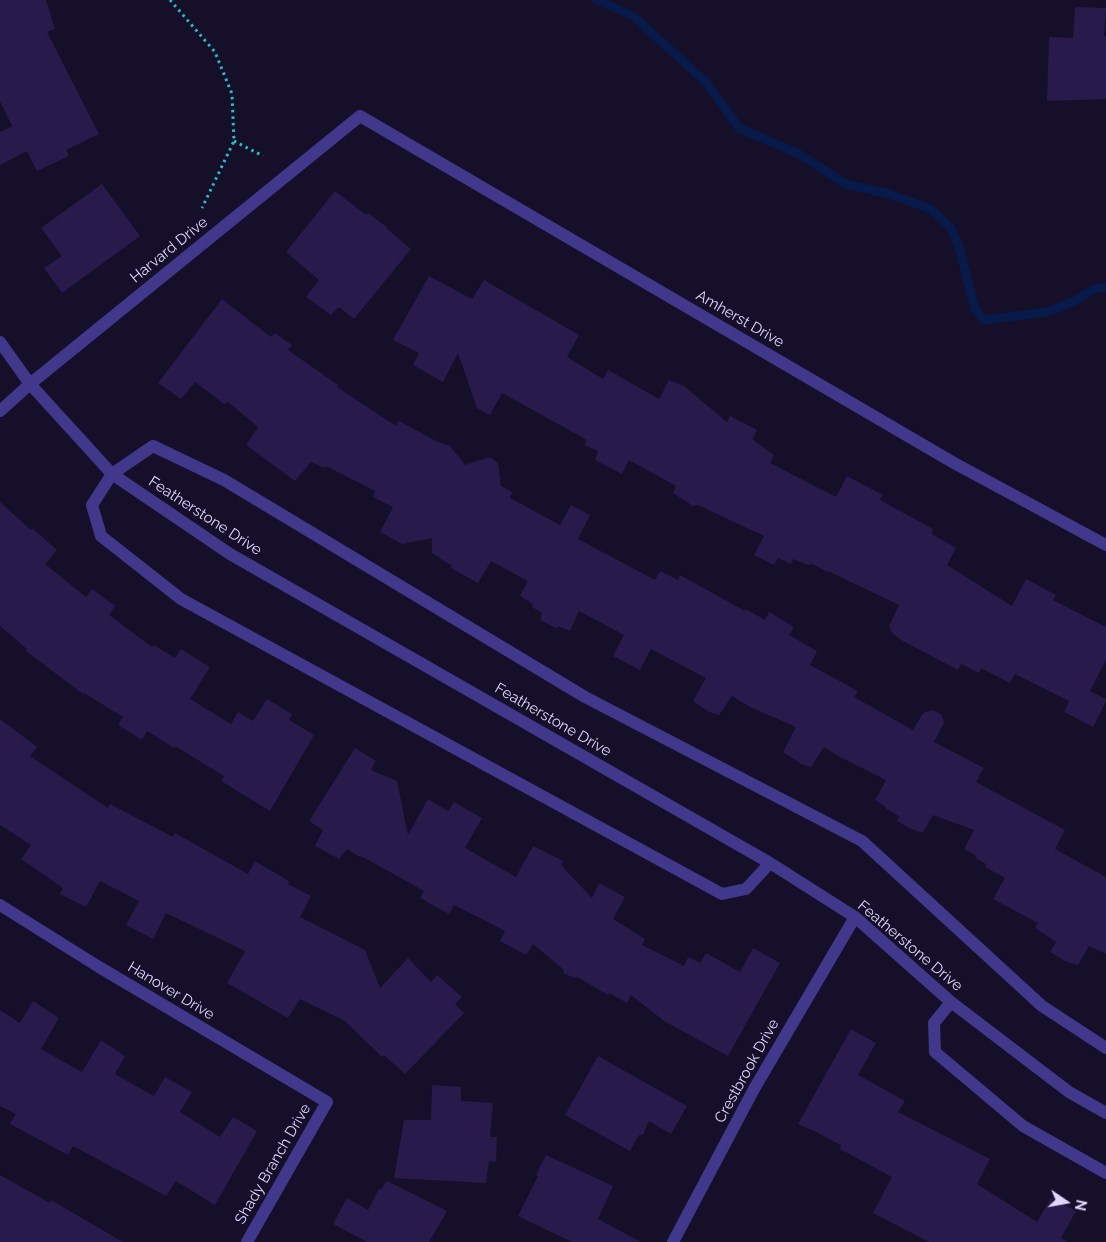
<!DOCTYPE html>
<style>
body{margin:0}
#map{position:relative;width:1106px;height:1242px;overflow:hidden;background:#150f29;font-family:Raleway,sans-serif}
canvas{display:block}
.north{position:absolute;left:1041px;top:1177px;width:50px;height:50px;-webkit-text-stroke:4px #150f29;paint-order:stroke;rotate:102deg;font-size:14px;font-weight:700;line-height:20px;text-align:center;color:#dfd7ff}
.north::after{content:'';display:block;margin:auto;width:18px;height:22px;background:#dfd7ff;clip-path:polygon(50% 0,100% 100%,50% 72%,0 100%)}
</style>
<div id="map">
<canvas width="1106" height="1242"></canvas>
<div class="north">N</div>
</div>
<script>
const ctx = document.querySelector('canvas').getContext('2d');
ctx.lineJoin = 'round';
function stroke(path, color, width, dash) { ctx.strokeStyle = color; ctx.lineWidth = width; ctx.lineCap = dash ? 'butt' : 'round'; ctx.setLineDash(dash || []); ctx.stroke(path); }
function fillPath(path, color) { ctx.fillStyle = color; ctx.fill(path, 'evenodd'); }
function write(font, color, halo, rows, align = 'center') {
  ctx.font = font + ' Raleway,sans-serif'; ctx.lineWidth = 4; ctx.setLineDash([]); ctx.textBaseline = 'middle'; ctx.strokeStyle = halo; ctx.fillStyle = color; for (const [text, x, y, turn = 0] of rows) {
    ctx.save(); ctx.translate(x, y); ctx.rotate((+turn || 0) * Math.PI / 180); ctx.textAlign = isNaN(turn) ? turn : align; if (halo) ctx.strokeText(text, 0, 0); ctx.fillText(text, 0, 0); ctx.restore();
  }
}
const stream = new Path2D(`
 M 597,0 L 633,16 L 706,82 L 739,128 L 799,154 L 846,184 L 889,194 L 931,209 L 950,227 L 959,246 L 975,309 L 984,320 L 1047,312 L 1075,301 L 1094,289 L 1106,287`);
const building = new Path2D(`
 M 0,0 L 46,0 L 55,29 L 47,32 L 99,134 L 66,150 L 69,156 L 37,171 L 27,151 L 0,165 L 0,132 L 12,126 L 0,101 Z
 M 1075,7 L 1106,8 L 1104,36 L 1106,36 L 1106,99 L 1047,101 L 1049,37 L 1073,38 Z
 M 102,184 L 140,236 L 62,293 L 44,268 L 62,256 L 41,228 Z
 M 335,191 L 366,215 L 368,213 L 388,228 L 387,229 L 411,249 L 354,319 L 339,307 L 331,315 L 306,297 L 319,280 L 286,252 Z
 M 429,276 L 472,299 L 484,280 L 579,335 L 567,357 L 603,379 L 608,370 L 659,399 L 669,380 L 684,386 L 727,422 L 730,416 L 757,430 L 752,439 L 774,455 L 770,463 L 836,497 L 847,476 L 883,495 L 880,500 L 933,529 L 932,534 L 956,548 L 947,565 L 1012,606 L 1026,579 L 1056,595 L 1053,600 L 1106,627 L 1106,660 L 1090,691 L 1106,699 L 1106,701 L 1093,727 L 1064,712 L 1069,701 L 1015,674 L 1010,683 L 981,668 L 979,673 L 961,664 L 958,670 L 901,640 L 892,633 L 889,626 L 899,605 L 828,571 L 828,572 L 812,564 L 808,565 L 793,559 L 791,564 L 778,558 L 774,565 L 754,555 L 764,536 L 698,505 L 693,506 L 673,493 L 676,486 L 629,460 L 622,474 L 595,460 L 598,451 L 584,445 L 587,440 L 502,393 L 490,415 L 477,408 L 458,353 L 443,382 L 413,365 L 419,353 L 393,340 Z
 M 222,299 L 271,337 L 275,333 L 292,345 L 288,350 L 338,385 L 337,387 L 396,426 L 399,421 L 438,442 L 450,446 L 465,465 L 490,457 L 498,463 L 501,486 L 512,492 L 510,498 L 560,525 L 571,505 L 590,515 L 578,539 L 655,580 L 660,571 L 678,580 L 680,575 L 745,611 L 746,609 L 765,620 L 769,612 L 794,627 L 789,635 L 817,651 L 810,665 L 858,691 L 854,697 L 913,730 L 923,713 L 932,710 L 941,714 L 944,723 L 934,742 L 984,768 L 976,782 L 1065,830 L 1055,849 L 1106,877 L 1106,954 L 1089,946 L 1078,965 L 1065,961 L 1050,952 L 1056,942 L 1035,928 L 1038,923 L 993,899 L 1005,878 L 985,867 L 986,864 L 977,859 L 975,855 L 964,849 L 974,830 L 933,815 L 923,833 L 909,828 L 897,821 L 899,816 L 886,809 L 886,807 L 875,800 L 886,780 L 840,757 L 824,747 L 811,767 L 801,764 L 783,752 L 796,727 L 748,706 L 732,696 L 719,715 L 709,712 L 693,701 L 706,678 L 651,649 L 640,670 L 613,656 L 624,635 L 579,611 L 570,631 L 558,626 L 556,628 L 540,620 L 542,613 L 532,607 L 533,604 L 520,596 L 528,581 L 491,561 L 478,583 L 451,568 L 452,566 L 432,553 L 432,538 L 402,544 L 380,532 L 393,507 L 373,497 L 375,491 L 326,466 L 324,468 L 311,462 L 295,481 L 246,445 L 258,427 L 228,402 L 224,404 L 195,382 L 181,399 L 158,383 Z
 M 0,502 L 31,530 L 32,528 L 57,550 L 45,564 L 86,597 L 92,589 L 115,606 L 109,615 L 152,647 L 154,645 L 175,658 L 181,649 L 210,667 L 190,699 L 231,724 L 238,712 L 253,721 L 267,699 L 292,714 L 289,720 L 314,735 L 270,811 L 221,781 L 224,776 L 175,746 L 174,748 L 147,731 L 142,740 L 118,725 L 123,717 L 84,693 L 83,694 L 26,651 L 27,649 L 0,626 Z
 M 0,719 L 37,747 L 30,756 L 108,808 L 110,804 L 173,837 L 175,833 L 248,874 L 255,861 L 289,881 L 288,884 L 311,896 L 300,917 L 365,950 L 380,988 L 408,958 L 431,982 L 437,975 L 462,997 L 455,1004 L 464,1013 L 405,1074 L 384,1055 L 382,1057 L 345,1021 L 300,999 L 288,1018 L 227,983 L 245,951 L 166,913 L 153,939 L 126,925 L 139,901 L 100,881 L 86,907 L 60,894 L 63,888 L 21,859 L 31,845 L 0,825 Z
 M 355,748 L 376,761 L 371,770 L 397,781 L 408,835 L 428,799 L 448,811 L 454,802 L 482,818 L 465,848 L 516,877 L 533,846 L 563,861 L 561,865 L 592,898 L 599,883 L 625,897 L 613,919 L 645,939 L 642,945 L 684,966 L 688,957 L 700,963 L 706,953 L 740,972 L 753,948 L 780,963 L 728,1056 L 664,1021 L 631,995 L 627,1003 L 609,993 L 608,995 L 577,977 L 574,978 L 564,973 L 563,969 L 533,944 L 526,955 L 500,941 L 505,931 L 454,905 L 449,914 L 420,898 L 424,891 L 361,856 L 360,857 L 347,849 L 339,859 L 315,846 L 323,830 L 309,821 Z
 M 33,1001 L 59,1018 L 41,1049 L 82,1072 L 101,1040 L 125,1056 L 115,1074 L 154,1096 L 165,1077 L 192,1092 L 180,1112 L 220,1137 L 233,1117 L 257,1131 L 215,1205 L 176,1181 L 166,1196 L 73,1146 L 68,1155 L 10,1124 L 16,1114 L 0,1106 L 0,1010 L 20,1023 Z
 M 851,1029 L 876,1043 L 858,1075 L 905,1101 L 898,1112 L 990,1159 L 977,1184 L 1037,1222 L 1051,1198 L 1076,1211 L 1061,1238 L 1068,1242 L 929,1242 L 873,1213 L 892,1177 L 840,1149 L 841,1145 L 814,1131 L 798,1124 Z
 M 598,1056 L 687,1106 L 671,1134 L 649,1121 L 643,1135 L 639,1135 L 630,1151 L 565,1115 Z
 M 432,1085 L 461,1087 L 461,1101 L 493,1103 L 490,1137 L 497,1137 L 496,1162 L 489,1161 L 486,1183 L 394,1178 L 404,1120 L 431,1120 Z
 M 546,1155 L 613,1186 L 598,1219 L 641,1242 L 572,1242 L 518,1216 L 538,1176 L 536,1175 Z
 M 0,1175 L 50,1203 L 51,1200 L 123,1242 L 0,1242 Z
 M 387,1181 L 447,1211 L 429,1242 L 367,1242 L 333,1224 L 347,1198 L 368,1210 L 379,1189 L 381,1189 Z`);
const path = new Path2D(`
 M 170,0 L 215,52 L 232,94 L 234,141 L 202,208
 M 234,141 L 263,156`);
const minor = new Path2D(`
 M 0,342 L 30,384 L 112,474 L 230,554 L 770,863 L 855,917 L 951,1002 L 1069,1092 L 1106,1113
 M 0,411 L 30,384 L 360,116 L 954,463 L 1106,545
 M 770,863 L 746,889 L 722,894 L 181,599 L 101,536 L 92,505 L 112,474 L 153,446 L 224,480 L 585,697 L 862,841 L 1042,1006 L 1106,1048
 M 0,905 L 99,967 L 327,1102 L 247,1242
 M 951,1002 L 934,1023 L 935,1052 L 1023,1126 L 1106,1173
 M 673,1242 L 754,1089 L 855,917`);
const streetNames = [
 ["Harvard Drive",169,250,-39],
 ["Amherst Drive",740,319,30],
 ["Featherstone Drive",205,516,33],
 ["Featherstone Drive",553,720,30],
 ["Featherstone Drive",910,946,40],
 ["Hanover Drive",171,991,31],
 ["Crestbrook Drive",747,1071,-61],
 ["Shady Branch Drive",273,1164,-60]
];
stroke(stream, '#071a49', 9);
fillPath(building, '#281a4b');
stroke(path, '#29bec1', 3, [2.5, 4]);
stroke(minor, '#41378b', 12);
write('15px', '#dfd7ff', '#150f29', streetNames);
</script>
